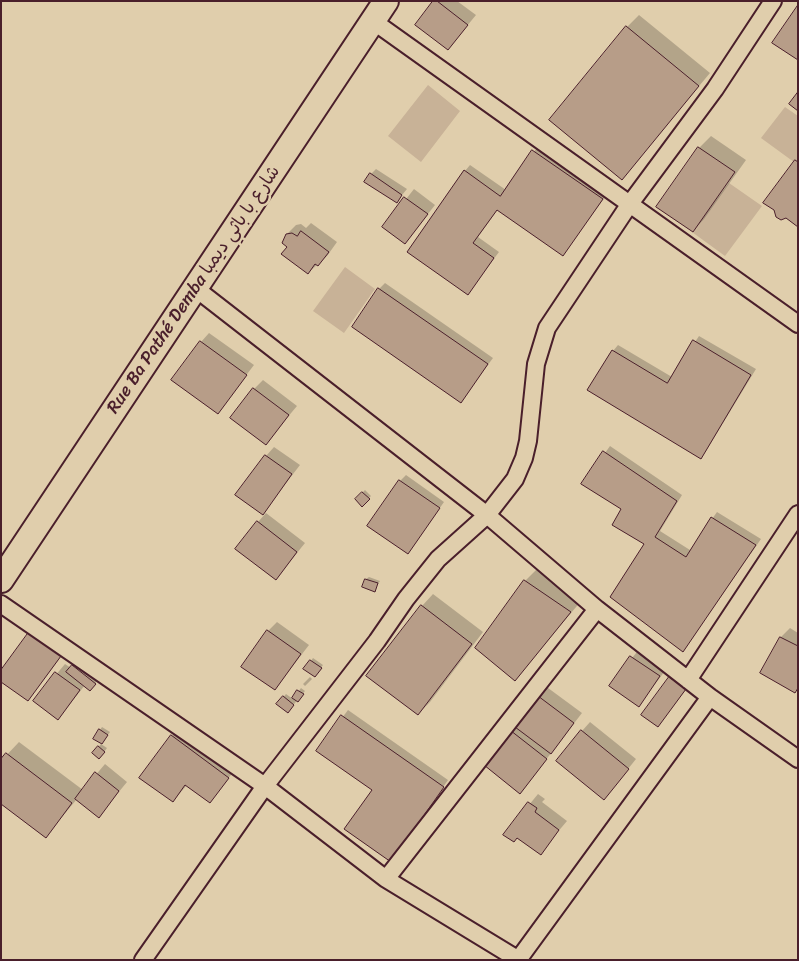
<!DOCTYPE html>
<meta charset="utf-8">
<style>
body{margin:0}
#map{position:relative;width:799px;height:961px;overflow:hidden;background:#e0ceac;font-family:Sriracha,sans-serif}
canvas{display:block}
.frame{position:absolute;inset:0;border:2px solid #4a1f2b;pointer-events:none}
</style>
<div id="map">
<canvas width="799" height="961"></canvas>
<div class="frame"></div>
</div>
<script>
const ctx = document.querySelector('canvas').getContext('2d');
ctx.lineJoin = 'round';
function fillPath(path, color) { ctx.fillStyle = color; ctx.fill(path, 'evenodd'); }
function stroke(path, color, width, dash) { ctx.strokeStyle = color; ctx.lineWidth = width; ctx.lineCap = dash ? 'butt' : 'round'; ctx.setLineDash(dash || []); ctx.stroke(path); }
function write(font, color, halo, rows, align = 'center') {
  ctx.font = font + ' Sriracha,"Playpen Sans Arabic",sans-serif'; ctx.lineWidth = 5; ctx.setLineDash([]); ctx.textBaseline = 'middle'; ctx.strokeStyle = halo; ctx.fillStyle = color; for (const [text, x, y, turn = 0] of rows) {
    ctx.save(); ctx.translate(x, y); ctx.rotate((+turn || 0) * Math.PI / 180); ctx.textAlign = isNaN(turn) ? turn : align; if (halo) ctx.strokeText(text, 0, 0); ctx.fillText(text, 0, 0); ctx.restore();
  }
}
const green = new Path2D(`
 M 428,85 L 460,111 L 421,162 L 388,136 Z
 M 785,107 L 798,116 L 798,165 L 761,138 Z
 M 729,183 L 762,206 L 725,256 L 692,232 Z
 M 345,267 L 375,289 L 344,333 L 313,311 Z`);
const shadow = new Path2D(`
 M 435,1 L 457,1 L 476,15 L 448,49 Z
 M 639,15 L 710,73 L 622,178 L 627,27 Z
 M 711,136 L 746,160 L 704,219 L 693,231 L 658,206 L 699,148 Z
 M 539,145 L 608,193 L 563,254 L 498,209 L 478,237 L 499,252 L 468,293 L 465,171 L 470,165 L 506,190 Z
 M 376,169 L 407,189 L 397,201 L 371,174 Z
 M 414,189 L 435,205 L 405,243 L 384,227 Z
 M 311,223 L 337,242 L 327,256 L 308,273 L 289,247 L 287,234 L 296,225 L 301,224 L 306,228 Z
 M 385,283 L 493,358 L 461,401 L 379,289 Z
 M 209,333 L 254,365 L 218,412 L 201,342 Z
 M 699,336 L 756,369 L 706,451 L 700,457 L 613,351 L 618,345 L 672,377 Z
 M 263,380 L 297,406 L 266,443 L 254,389 Z
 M 610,446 L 682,495 L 660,531 L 690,550 L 717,512 L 761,539 L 683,651 L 645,543 L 623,509 L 583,484 Z
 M 274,447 L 300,465 L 263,513 L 266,456 Z
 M 406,475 L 444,502 L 408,553 L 400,481 Z
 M 365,490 L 371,496 L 362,505 L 356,499 Z
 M 266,513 L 305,543 L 276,579 L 258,522 Z
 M 537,569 L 582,600 L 515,679 L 525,581 Z
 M 369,577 L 380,581 L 374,590 L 366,579 Z
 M 433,594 L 483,632 L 430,702 L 418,714 L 422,606 Z
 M 277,622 L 309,645 L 275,689 L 268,631 Z
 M 790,628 L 798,633 L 798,688 L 762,673 L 781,637 Z
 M 30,633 L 66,650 L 28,700 Z
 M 640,648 L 668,667 L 639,705 L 610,686 Z
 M 313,658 L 323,665 L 317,673 L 311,661 Z
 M 78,660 L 101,677 L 90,689 L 85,685 L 58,719 L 34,701 L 65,664 L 71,668 Z
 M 679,669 L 694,679 L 658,726 L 643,715 Z
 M 310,677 L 312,679 L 305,686 L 303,684 Z
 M 544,685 L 582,713 L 528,783 L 481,761 Z
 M 301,688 L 305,691 L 290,709 L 278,704 L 286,694 L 293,699 Z
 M 348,710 L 448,780 L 396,854 L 374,790 L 318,750 Z
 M 590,722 L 636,759 L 612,789 L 582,731 Z
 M 183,724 L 239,765 L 209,802 L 187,785 L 173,801 L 172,736 Z
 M 102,727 L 110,732 L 104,740 L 100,730 Z
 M 19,742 L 83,790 L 105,764 L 127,782 L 99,816 L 77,799 L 46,836 L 1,761 Z
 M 101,744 L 107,748 L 102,755 L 94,752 Z
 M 538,794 L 545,799 L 542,802 L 567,821 L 540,853 L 518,836 L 505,834 Z`);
const building = new Path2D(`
 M 433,1 L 437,1 L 468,25 L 448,50 L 415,25 Z
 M 798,5 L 798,60 L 772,43 Z
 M 626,26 L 699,86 L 622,180 L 549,120 Z
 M 798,92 L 798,111 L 789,104 Z
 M 698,147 L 735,172 L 693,232 L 656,207 Z
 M 532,150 L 603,199 L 563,256 L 497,210 L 473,243 L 494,258 L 468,295 L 407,252 L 464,170 L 500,196 Z
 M 795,160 L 798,162 L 798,227 L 786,218 L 781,220 L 776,217 L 774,210 L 763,203 Z
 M 370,173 L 402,195 L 397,203 L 364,182 Z
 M 404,197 L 428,214 L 405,244 L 382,227 Z
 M 301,231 L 329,252 L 318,266 L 315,264 L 308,274 L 281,254 L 287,247 L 282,243 L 286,234 L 292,233 L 297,236 Z
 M 378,288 L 488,364 L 461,403 L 352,327 Z
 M 693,340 L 751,375 L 701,459 L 587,390 L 612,350 L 667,383 Z
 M 200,341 L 247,375 L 218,414 L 171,380 Z
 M 253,388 L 289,415 L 266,445 L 230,418 Z
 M 603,451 L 677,501 L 655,537 L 686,557 L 711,517 L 756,545 L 683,652 L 610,597 L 644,544 L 612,525 L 621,509 L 581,484 Z
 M 265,455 L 292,474 L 263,515 L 235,495 Z
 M 399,480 L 440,508 L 408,554 L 367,526 Z
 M 362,492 L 370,499 L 362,507 L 355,499 Z
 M 257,521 L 297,552 L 276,580 L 235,549 Z
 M 365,579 L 378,583 L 375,592 L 362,587 Z
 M 524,580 L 571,612 L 515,681 L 475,648 Z
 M 421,605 L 472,644 L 418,715 L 366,676 Z
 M 267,630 L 301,654 L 275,690 L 241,667 Z
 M 29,632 L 61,656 L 28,701 L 1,682 L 1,670 Z
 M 780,637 L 798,646 L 798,688 L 795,693 L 760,673 Z
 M 630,656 L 660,676 L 639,707 L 609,686 Z
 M 310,660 L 322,668 L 315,677 L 303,669 Z
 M 72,665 L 96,684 L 90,691 L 66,672 Z
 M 55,672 L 80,690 L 58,720 L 33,701 Z
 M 669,677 L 686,689 L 658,727 L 641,715 Z
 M 297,690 L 304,694 L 298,702 L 292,698 Z
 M 534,693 L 574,723 L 551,754 L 511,724 Z
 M 283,696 L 294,705 L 288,713 L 276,704 Z
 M 341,715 L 444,787 L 391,862 L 344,829 L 372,790 L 316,751 Z
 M 506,727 L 547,759 L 520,794 L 479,761 Z
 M 99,729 L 108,735 L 102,744 L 93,739 Z
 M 581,730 L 629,769 L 604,800 L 556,761 Z
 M 171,735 L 229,778 L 210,803 L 185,785 L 173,802 L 139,778 Z
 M 98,746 L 105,752 L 99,759 L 92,753 Z
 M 6,753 L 72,803 L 46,838 L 1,804 L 1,759 Z
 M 95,772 L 119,791 L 99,818 L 75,799 Z
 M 528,802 L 537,808 L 535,812 L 559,830 L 541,855 L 517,838 L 514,842 L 503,835 Z`);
const street = new Path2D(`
 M 373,21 L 798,324
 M 195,288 L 487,515 L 597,609 L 710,697 L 798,759
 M 1,604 L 265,786 L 386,879 L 519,960
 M 688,680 L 798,514
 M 386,879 L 597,609
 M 143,960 L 265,786 L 377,641 L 406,599 L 438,559 L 487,515 L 515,479 L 524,458 L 528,441 L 536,364 L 547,328 L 629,205 L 715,89 L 773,1
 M 518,960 L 710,697`);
const secondary = new Path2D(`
 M 1,580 L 386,1`);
const streetNames = [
 ["Rue Ba Pathé Demba شارع با باثي ديمبا",194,290,-56]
];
fillPath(green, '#c8b297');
fillPath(shadow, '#0003');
fillPath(building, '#b79d88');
stroke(building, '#4a1f2b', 1);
stroke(street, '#4a1f2b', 20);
stroke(secondary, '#4a1f2b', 28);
stroke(street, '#e0ceac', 16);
stroke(secondary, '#e0ceac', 24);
write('18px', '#4a1f2b', '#e0ceac', streetNames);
</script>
